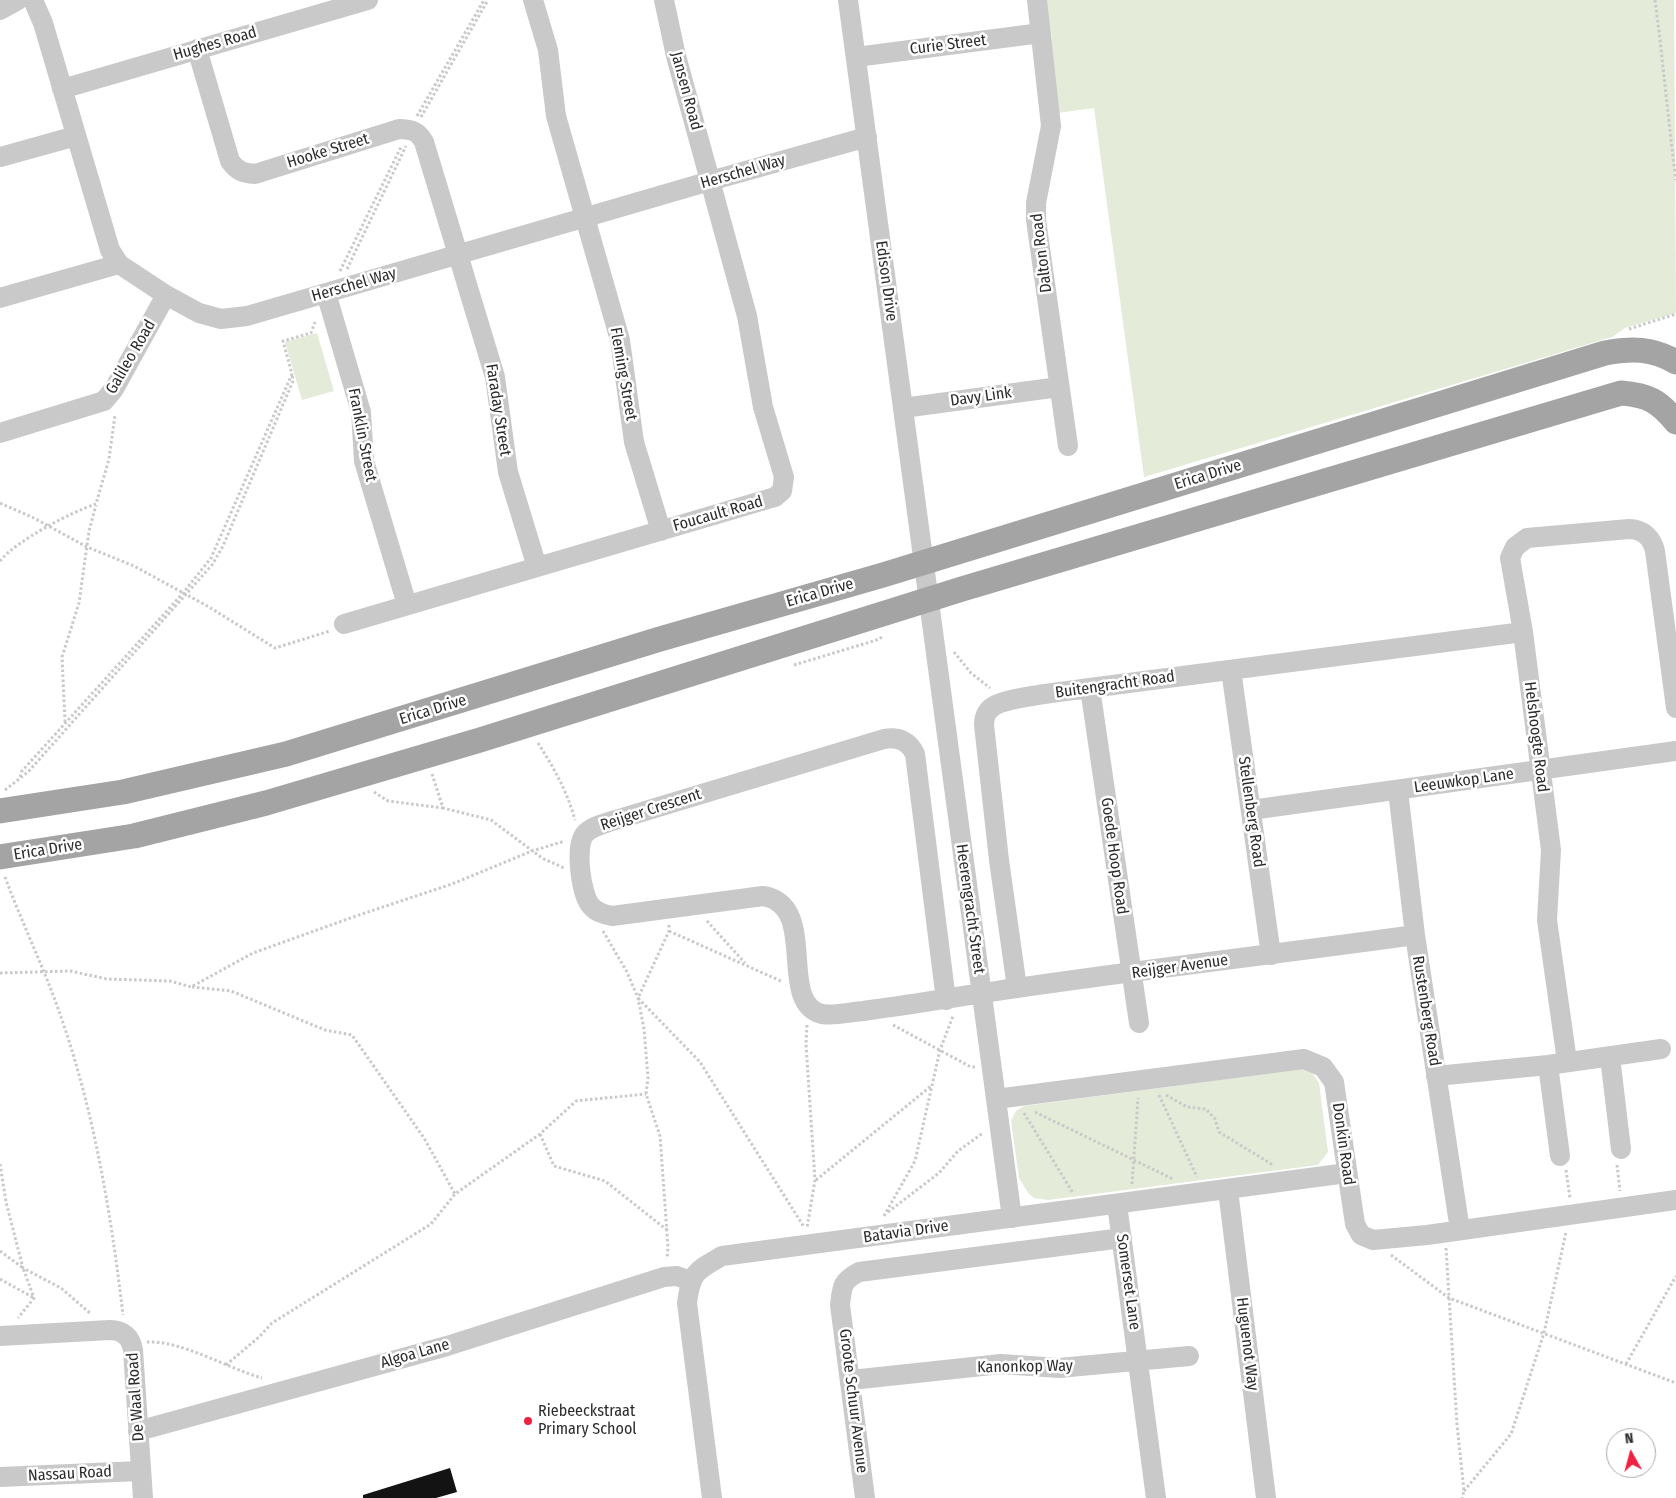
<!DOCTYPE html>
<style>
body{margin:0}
#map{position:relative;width:1676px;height:1498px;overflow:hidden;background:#fff;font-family:"Fira Sans Condensed",sans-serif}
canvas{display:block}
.north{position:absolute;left:1606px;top:1428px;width:50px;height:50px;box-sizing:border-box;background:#fff;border:1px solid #ababab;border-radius:50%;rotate:353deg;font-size:14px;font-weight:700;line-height:20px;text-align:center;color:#2c2c2c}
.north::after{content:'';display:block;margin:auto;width:18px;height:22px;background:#f02142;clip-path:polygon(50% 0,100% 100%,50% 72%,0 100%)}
</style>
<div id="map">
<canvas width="1676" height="1498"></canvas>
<div class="north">N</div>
</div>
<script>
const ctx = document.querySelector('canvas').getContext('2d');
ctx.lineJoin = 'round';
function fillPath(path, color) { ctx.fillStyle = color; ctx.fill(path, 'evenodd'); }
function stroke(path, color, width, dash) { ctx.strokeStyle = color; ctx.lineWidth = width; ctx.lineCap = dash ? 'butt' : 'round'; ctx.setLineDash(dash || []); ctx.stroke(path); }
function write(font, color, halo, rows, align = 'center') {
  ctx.font = font + ' "Fira Sans Condensed",sans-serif'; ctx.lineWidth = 5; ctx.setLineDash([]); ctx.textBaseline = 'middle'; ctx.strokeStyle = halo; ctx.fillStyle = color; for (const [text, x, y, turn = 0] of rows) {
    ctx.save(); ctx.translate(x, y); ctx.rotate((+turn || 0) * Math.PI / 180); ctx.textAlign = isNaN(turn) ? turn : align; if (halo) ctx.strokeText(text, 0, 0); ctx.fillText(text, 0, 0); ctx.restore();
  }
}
const green = new Path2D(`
 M 1042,0 L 1674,0 L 1676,313 L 1625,328 L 1612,337 L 1144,477 L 1094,108 L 1057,113 L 1049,49 C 1057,30 1044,18 1042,0 Z
 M 317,333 L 334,391 L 302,400 L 285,342 Z
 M 1302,1069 L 1312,1073 L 1319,1083 L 1328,1152 L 1318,1165 L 1048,1200 L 1034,1198 L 1029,1194 L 1019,1178 L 1011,1121 L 1016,1111 L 1024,1106 Z`);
const building = new Path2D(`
 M 450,1468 L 457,1492 L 436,1498 L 363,1498 L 363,1495 Z`);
const path = new Path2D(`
 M 1655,0 C 1663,60 1668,120 1676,180
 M 417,116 L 484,0
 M 421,117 L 488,0
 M 347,269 L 406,146
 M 340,271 L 401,147
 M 1629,329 L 1676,314
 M 0,503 L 34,518 L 87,547 L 134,566 L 209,607 L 275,648 L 330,631
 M 0,561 C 16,541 71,512 96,504 L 109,459 L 115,415
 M 954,652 L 971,673 L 990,688
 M 794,665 L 880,639 L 882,636
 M 65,722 L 62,657 L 79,603 L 89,531 L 96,505
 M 538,743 C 554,768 567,791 575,820
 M 432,774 L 443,808 L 491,820 L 542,858 L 564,868
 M 20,777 L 22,771 L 183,593 L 211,558 L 292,374 L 283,341 L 311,333 L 315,322
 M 5,790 L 28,772 L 212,565 L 223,546 L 293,381 L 292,374
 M 374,792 L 388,801 L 443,808
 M 5,877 C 22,923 44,968 60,1014 C 94,1111 111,1213 123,1315
 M 707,921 L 745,963
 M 669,925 L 669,931 L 638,998 L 700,1062 L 804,1227
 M 603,931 L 627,972 L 638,998 L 644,1029 L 648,1078 L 646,1094 L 660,1136 L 668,1247 L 667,1259
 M 669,931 L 783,982
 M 0,973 L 70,971 L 107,979 L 170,981 L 191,987 L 253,953 L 356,916 L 452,884 L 532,851 L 565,841
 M 192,987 L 231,991 L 325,1030 L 352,1035 L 424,1138 L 455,1194
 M 807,1025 L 806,1044 L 815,1180 L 807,1228
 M 893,1025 L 971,1067 L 976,1067
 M 1159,1095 L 1197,1177
 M 1166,1095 L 1187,1107 L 1206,1109 L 1215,1119 L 1219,1132 L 1273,1165
 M 1035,1112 L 1173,1179
 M 1024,1113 L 1073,1193
 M 540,1134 L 554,1166 L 605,1181 L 667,1230
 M 0,1164 L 6,1202 L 23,1268 L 61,1288 L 91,1314
 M 1617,1165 L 1620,1191
 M 1566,1170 L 1570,1198
 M 816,1180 L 931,1086
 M 1132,1184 L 1138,1098
 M 888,1212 L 939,1173 L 958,1151 L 983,1133
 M 884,1216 L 915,1161 L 940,1050 L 953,1016
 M 1446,1248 L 1457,1425 L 1464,1491 L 1462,1498
 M 0,1251 L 23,1268 L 34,1298 L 18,1318
 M 1391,1255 L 1449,1298 L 1676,1383
 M 0,1279 L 34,1298
 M 147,1342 C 181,1340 229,1369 262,1378
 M 1626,1364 L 1676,1276
 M 226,1365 L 259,1337 L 272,1323 L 431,1224 L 455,1194 L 540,1134 L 576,1101 L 646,1094
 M 1464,1491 L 1511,1434 L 1544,1333 L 1566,1232`);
const minor = new Path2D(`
 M 33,0 L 43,23 L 110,250 L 119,264 L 166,295 L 199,313 L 221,319 L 247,316 L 710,181 L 867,137
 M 533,0 L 548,50 L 556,116 L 620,340 L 634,442 L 661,531
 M 848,0 L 1012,1218
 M 1037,0 L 1051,126 L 1036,203 L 1036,220 L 1068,446
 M 0,10 L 18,0
 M 197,49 L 230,161 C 237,171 243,173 255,174 L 399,129 C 412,130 417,130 424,142 L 495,377 L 508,472 L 537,567
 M 856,57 L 1041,33
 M 62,89 L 368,0
 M 0,157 L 76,136
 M 326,293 L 361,412 L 364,461 L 407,605
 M 0,298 L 119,264
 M 903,408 L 1059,387
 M 0,433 L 104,401 L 114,389 L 166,295
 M 344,624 L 775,497 L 782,491 L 784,477 L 763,407 L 747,316 L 676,56 L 664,0
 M 1231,670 L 1271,955
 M 1090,688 L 1139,1023
 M 1398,791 L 1415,935 L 1460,1230
 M 1251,810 L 1676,751
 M 1017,988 L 999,860 L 984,725 C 984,717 987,710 994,706 C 1008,697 1070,691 1090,688 L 1523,632
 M 946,1000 L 915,754 C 909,741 898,736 884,739 L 612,821 C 603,824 590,827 584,835 C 575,848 581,895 591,906 C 597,913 604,914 612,916 L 763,896 C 820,905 776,1003 822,1014 C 835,1016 850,1012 863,1011 C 903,1006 943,999 983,993 C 1127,971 1271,955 1415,935
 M 1610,1057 L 1621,1149
 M 1567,1061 L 1547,920 L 1551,850 L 1523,632 L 1510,558 L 1515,547 L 1527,538 L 1629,529 C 1643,529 1652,538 1655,551 L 1676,708
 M 1548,1065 L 1560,1156
 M 1436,1076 L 1548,1065 L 1661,1049
 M 996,1099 L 1304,1059 L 1323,1067 L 1334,1082 L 1355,1224 L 1361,1235 L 1373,1240 L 1427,1235 L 1676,1200
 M 1228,1190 L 1266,1498
 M 1117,1204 L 1156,1498
 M 0,1336 L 110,1330 C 123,1330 131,1337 133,1350 L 143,1498
 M 851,1380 L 1001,1364 L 1059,1368 L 1189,1356
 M 138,1431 L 447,1346 L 664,1277 L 677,1276 L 690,1281
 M 0,1477 L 140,1471
 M 712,1498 L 687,1303 C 691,1272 696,1271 722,1256 L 1347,1173
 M 865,1498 L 840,1305 C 842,1286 842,1281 859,1272 L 1122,1238`);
const major = new Path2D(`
 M 0,811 L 123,792 L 286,754 L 660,639 L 883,575 L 1605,353 C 1632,348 1652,348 1676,362
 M 0,857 L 134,836 L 266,803 L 480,740 L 962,589 L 1621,393 C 1648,395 1659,401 1676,422`);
const markers = [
 [528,1421,5,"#f02142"]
];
const streetNames = [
 ["Hughes Road",215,44,-16],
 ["Curie Street",948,45,-7],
 ["Jansen Road",686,91,75],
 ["Hooke Street",328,151,-17],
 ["Herschel Way",743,172,-16],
 ["Dalton Road",1042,253,-97],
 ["Edison Drive",886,281,82],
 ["Herschel Way",354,285,-16],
 ["Galileo Road",131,357,-60],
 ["Fleming Street",623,374,80],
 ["Davy Link",981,397,-8],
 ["Faraday Street",498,410,81],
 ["Franklin Street",362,435,79],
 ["Erica Drive",1208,475,-17],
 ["Foucault Road",718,514,-16],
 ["Erica Drive",820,593,-16],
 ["Buitengracht Road",1115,685,-8],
 ["Erica Drive",433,710,-17],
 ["Helshoogte Road",1536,737,83],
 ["Leeuwkop Lane",1464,781,-8],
 ["Reijger Crescent",651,810,-18],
 ["Stellenberg Road",1251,812,82],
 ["Erica Drive",48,850,-9],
 ["Goede Hoop Road",1114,856,82],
 ["Heerengracht Street",970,909,82],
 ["Reijger Avenue",1180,967,-8],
 ["Rustenberg Road",1426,1011,81],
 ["Donkin Road",1343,1144,82],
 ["Batavia Drive",906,1232,-8],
 ["Somerset Lane",1128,1282,82],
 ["Huguenot Way",1247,1344,83],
 ["Algoa Lane",415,1354,-16],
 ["Kanonkop Way",1025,1367,-1],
 ["De Waal Road",136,1397,-94],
 ["Groote Schuur Avenue",853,1401,83],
 ["Nassau Road",70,1474,-3]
];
const poiNames = [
 ["Riebeeckstraat",538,1412],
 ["Primary School",538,1430]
];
fillPath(green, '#e4ebd8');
fillPath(building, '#131313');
stroke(path, '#c9c9c9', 3, [2.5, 2.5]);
stroke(minor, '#c9c9c9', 20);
stroke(major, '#a4a4a4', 25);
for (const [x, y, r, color] of markers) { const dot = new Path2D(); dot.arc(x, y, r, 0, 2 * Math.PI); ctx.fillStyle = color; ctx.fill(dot); stroke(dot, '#fff', 2); }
write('16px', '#2c2c2c', '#fff', streetNames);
write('16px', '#2c2c2c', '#fff', poiNames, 'left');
</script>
